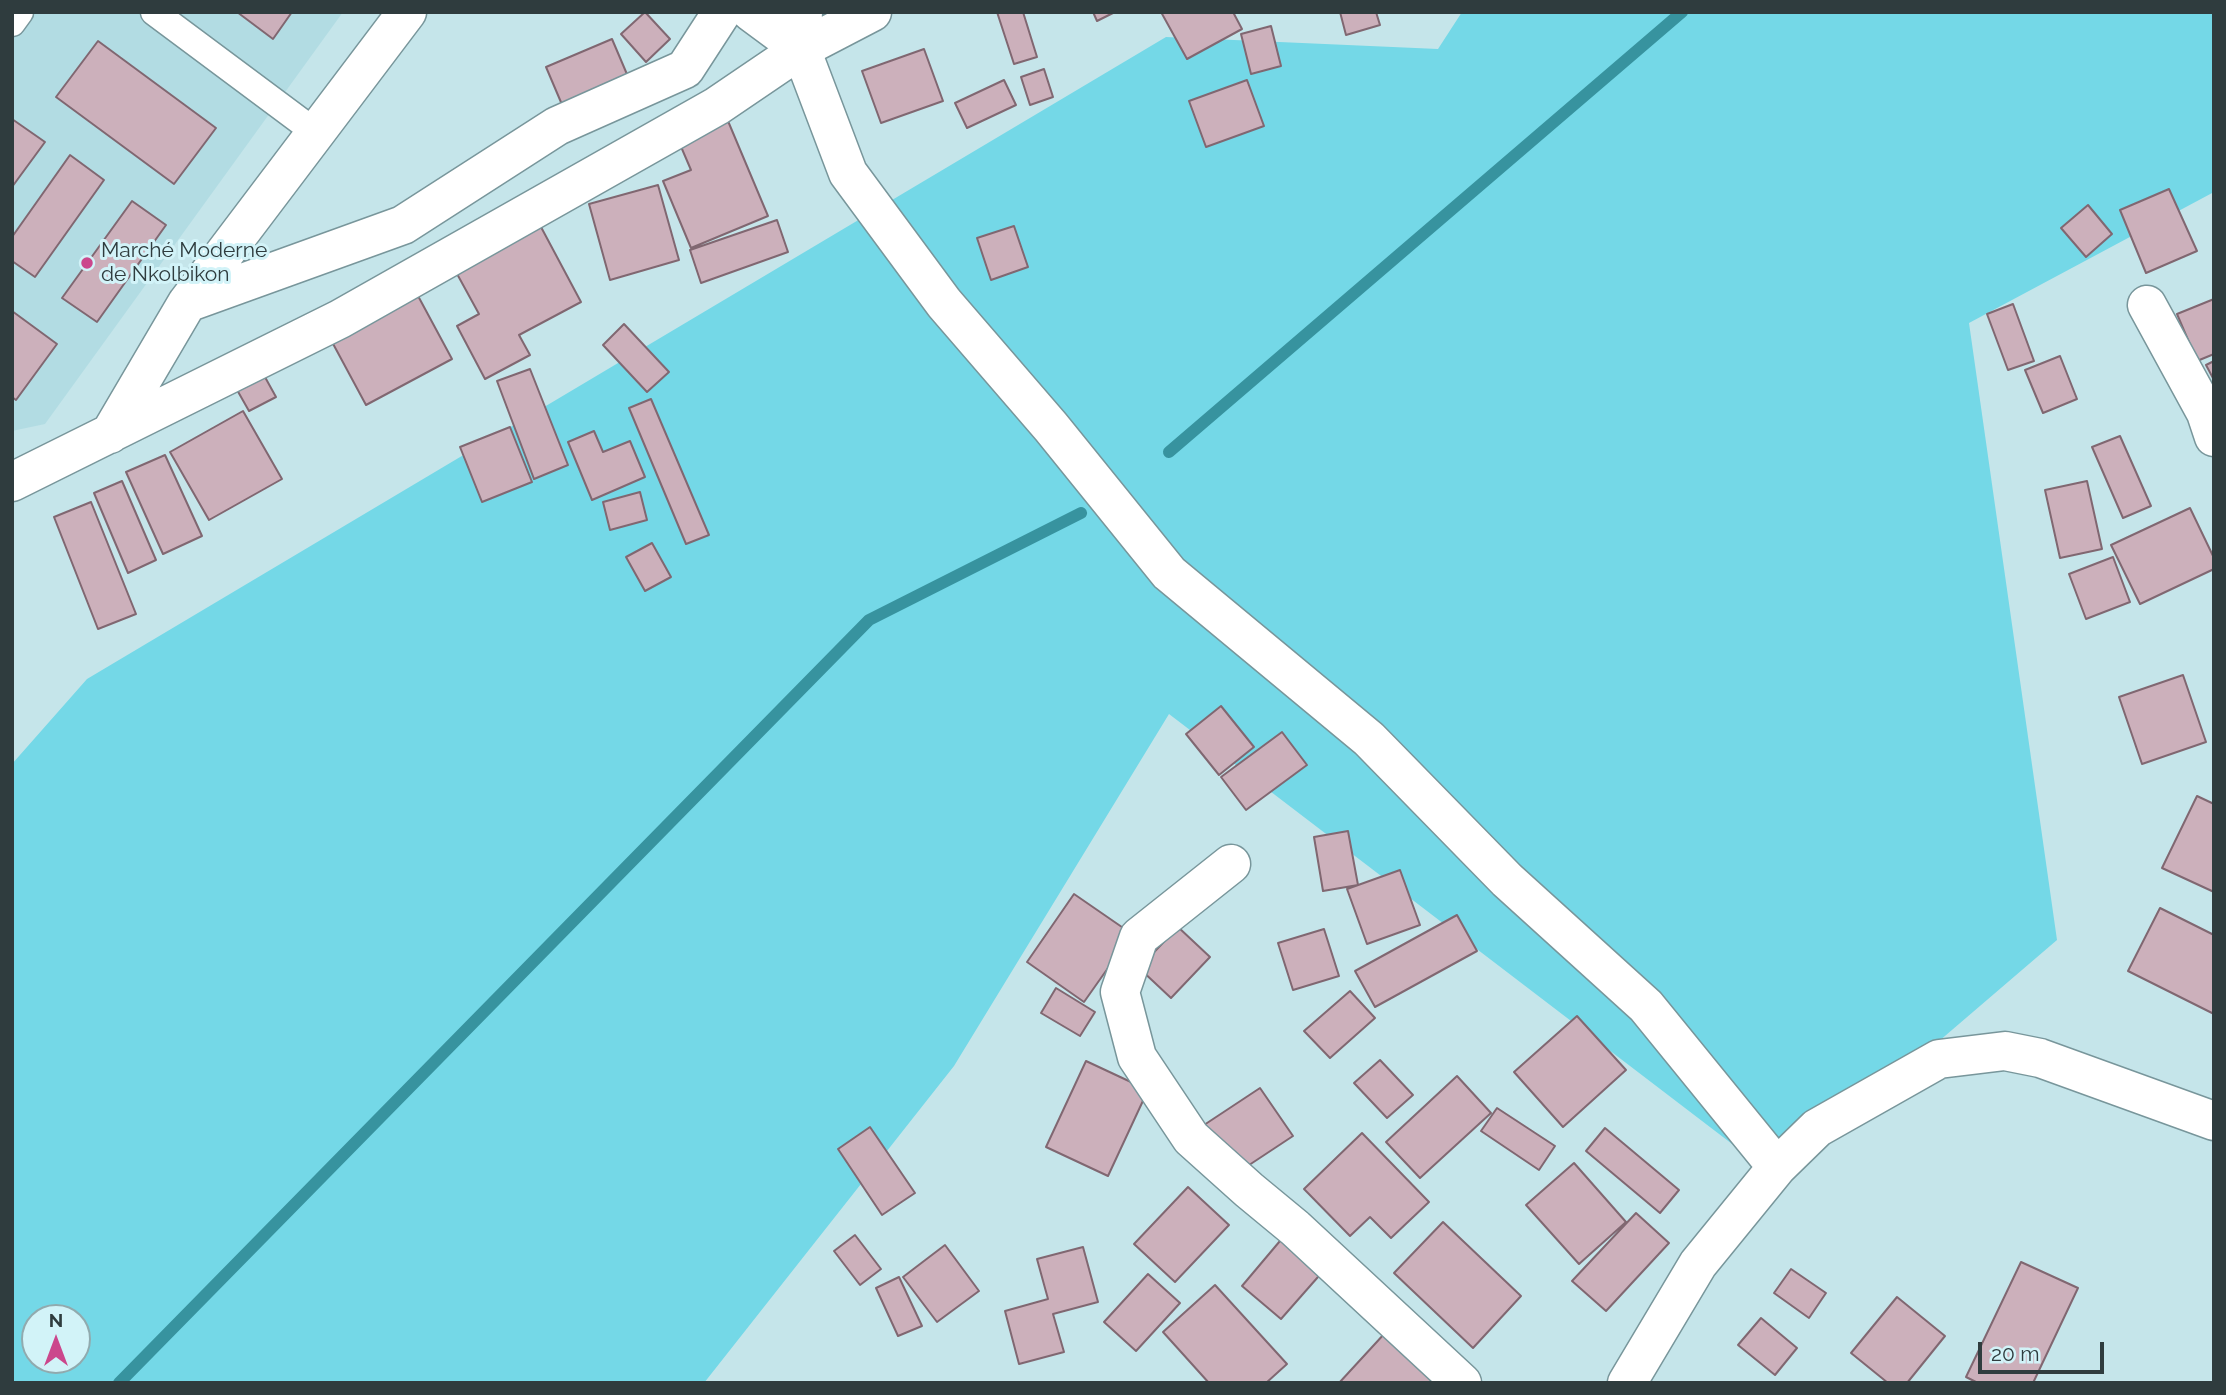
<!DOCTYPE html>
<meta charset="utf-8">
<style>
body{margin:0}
#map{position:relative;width:2226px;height:1395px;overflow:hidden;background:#c5e5ea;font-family:Raleway,sans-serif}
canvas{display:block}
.frame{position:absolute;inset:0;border:14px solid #2f3c3e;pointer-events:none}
.north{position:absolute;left:21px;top:1304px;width:70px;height:70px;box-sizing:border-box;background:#d2f3f8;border:2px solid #91aaae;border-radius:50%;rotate:0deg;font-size:19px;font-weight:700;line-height:28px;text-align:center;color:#2f3c3e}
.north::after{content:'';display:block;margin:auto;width:24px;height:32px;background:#cb478c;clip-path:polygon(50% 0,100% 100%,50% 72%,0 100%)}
.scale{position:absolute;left:1978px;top:1342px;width:126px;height:32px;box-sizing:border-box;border:4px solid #2f3c3e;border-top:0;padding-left:9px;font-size:21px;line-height:24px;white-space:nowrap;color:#2f3c3e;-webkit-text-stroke:5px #d2f3f8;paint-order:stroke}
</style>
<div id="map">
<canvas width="2226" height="1395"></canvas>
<div class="frame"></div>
<div class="north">N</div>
<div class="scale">20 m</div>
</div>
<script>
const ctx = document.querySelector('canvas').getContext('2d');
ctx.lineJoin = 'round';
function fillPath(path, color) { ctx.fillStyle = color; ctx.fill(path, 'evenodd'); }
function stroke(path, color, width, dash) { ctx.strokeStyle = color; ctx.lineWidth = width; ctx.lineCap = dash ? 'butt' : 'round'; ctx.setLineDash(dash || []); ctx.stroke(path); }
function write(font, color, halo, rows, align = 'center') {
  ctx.font = font + ' Raleway,sans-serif'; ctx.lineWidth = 6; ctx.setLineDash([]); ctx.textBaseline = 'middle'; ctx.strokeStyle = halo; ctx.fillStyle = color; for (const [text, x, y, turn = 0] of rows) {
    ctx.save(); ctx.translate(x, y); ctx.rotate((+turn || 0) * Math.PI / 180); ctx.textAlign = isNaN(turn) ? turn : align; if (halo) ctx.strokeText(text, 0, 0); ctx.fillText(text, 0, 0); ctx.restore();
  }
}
const built = new Path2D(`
 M 12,12 L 343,12 L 45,424 L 12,431 Z`);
const green = new Path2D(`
 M 1462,12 L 2214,12 L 2214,192 L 1969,323 L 2057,940 L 1778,1179 L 1169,714 L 954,1066 L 704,1383 L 12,1383 L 12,764 L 87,679 L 1166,37 L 1438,49 ZM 35,1318 L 77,1318 L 77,1360 L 35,1360 Z`);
const stream = new Path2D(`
 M 1169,452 L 1682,12
 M 119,1383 L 869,620 L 1081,513`);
const building = new Path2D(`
 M 237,12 L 292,12 L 273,39 Z
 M 645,12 L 670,39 L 646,62 L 621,34 Z
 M 997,12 L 1023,12 L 1037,57 L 1014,64 Z
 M 1093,12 L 1115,12 L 1097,21 Z
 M 1161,12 L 1233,12 L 1242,29 L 1187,59 Z
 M 1340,12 L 1376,12 L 1380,25 L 1346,35 Z
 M 1271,26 L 1281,66 L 1251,74 L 1241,34 Z
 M 612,39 L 632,86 L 566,114 L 546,67 Z
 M 98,41 L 216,128 L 174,184 L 56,97 Z
 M 924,49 L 943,101 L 881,123 L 862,71 Z
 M 1044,69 L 1053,97 L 1030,105 L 1021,77 Z
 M 1004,80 L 1016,105 L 967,128 L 955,103 Z
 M 1247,80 L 1264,126 L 1206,147 L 1189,101 Z
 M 12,119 L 45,142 L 12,187 Z
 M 728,121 L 768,216 L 691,248 L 663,181 L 691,170 L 679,142 Z
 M 70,155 L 104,180 L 35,277 L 12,261 L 12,237 Z
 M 658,185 L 679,260 L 610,280 L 589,204 Z
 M 2169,189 L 2197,251 L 2146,273 L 2120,210 Z
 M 132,201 L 166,225 L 97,322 L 62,298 Z
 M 2088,205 L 2112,234 L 2086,257 L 2061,228 Z
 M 777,220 L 788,252 L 701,283 L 690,250 Z
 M 1014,226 L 1028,267 L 991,280 L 977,238 Z
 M 541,227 L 581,302 L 519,335 L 530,355 L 485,379 L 457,326 L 479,314 L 456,272 Z
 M 417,294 L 452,359 L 366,405 L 331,340 Z
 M 2214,299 L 2214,354 L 2197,361 L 2177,314 Z
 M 2013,304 L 2034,361 L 2008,370 L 1987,314 Z
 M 12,311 L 57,344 L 16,400 L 12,397 Z
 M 624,324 L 669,372 L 647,392 L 603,345 Z
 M 2060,356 L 2077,399 L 2043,413 L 2025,370 Z
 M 255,359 L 276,397 L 249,411 L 228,374 Z
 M 2214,361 L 2214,380 L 2206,365 Z
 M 530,369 L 568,465 L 534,479 L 497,381 Z
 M 651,399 L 709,535 L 686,544 L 629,408 Z
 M 243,411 L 282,479 L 209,520 L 170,452 Z
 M 510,427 L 532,482 L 482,502 L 460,447 Z
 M 594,431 L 603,452 L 630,441 L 645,477 L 592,500 L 568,442 Z
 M 2120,436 L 2151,506 L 2123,518 L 2092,447 Z
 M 165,455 L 202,536 L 163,554 L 126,472 Z
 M 122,481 L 156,560 L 128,573 L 94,493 Z
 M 2087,481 L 2102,549 L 2060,558 L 2045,490 Z
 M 640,492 L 647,520 L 610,530 L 603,502 Z
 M 91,502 L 136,614 L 98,629 L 54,517 Z
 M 2190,508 L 2214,558 L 2214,569 L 2140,604 L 2111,545 Z
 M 652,543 L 671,577 L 645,591 L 626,557 Z
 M 2113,557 L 2130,602 L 2086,619 L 2069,574 Z
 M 2183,675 L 2206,742 L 2142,764 L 2119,697 Z
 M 1221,706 L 1254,747 L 1219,775 L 1186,734 Z
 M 1282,732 L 1307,765 L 1246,810 L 1221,777 Z
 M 2197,796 L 2214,804 L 2214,892 L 2162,868 Z
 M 1348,831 L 1358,885 L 1323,891 L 1314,837 Z
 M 1400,870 L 1420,925 L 1367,944 L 1347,889 Z
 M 1074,894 L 1132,934 L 1084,1002 L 1027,962 Z
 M 2160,908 L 2214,935 L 2214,1014 L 2128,971 Z
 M 1457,915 L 1477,951 L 1375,1007 L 1355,971 Z
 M 1178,927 L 1210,957 L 1171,998 L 1139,968 Z
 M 1324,929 L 1339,976 L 1293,990 L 1278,943 Z
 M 1056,988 L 1095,1012 L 1080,1036 L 1041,1013 Z
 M 1350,991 L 1375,1018 L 1330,1058 L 1304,1031 Z
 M 1577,1016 L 1626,1070 L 1563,1127 L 1514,1072 Z
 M 1380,1060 L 1413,1095 L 1387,1118 L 1354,1083 Z
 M 1086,1061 L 1148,1090 L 1108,1176 L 1046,1147 Z
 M 1457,1076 L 1491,1113 L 1420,1178 L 1386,1142 Z
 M 1260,1088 L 1293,1136 L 1234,1175 L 1201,1127 Z
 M 1497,1108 L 1555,1146 L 1539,1170 L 1481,1131 Z
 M 870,1127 L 915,1193 L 882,1215 L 838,1149 Z
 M 1605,1128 L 1679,1190 L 1660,1213 L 1586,1151 Z
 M 1362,1133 L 1429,1202 L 1391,1238 L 1370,1217 L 1350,1236 L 1304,1189 Z
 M 1574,1163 L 1626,1222 L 1579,1264 L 1526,1205 Z
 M 1188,1187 L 1229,1225 L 1175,1282 L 1134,1244 Z
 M 1636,1213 L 1669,1243 L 1606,1311 L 1572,1281 Z
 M 1443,1222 L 1521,1296 L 1473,1348 L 1394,1273 Z
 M 855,1235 L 881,1269 L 860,1285 L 834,1251 Z
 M 1285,1235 L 1325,1269 L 1281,1319 L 1242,1286 Z
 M 945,1245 L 979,1291 L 937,1322 L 903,1277 Z
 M 1083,1247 L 1098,1302 L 1053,1314 L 1064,1352 L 1019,1364 L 1005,1311 L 1048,1299 L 1037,1259 Z
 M 2021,1262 L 2078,1288 L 2033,1383 L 1978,1383 L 1966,1377 Z
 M 1791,1269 L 1826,1293 L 1809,1318 L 1774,1293 Z
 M 1148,1274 L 1180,1303 L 1136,1351 L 1104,1322 Z
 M 899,1277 L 922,1326 L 898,1336 L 876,1288 Z
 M 1215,1285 L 1287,1364 L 1266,1383 L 1209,1383 L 1163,1332 Z
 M 1897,1297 L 1945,1336 L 1907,1383 L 1888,1383 L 1851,1353 Z
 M 1761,1318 L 1797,1348 L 1775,1375 L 1738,1345 Z
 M 1385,1333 L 1439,1383 L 1339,1383 Z`);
const service = new Path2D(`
 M 154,12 L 315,132
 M 12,23 L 20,12`);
const minor = new Path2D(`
 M 751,12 L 801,49
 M 803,12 L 801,49 L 848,173 L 944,303 L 1051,427 L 1169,573 L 1369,739 L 1507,880 L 1646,1006 L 1777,1167
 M 187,303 L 403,225 L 557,126 L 685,69 L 722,12
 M 2147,305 L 2206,413 L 2214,437
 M 110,434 L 187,303 L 407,12
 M 12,482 L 340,319 L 717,106 L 801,49 L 872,12
 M 1231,864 L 1139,937 L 1120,992 L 1137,1057 L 1191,1138 L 1249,1190 L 1295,1228 L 1462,1383
 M 1627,1383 L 1698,1264 L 1777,1167 L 1817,1128 L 1939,1059 L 2005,1051 L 2040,1058 L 2214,1121`);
const markers = [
 [87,263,7,"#cb478c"]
];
const poiNames = [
 ["Marché Moderne",101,251],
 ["de Nkolbikon",101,275]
];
fillPath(built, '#b2dce3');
fillPath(green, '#74d8e7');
stroke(stream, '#37939f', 12);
fillPath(building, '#ccb0bb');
stroke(building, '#806771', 2);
stroke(service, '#78969b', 29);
stroke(minor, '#78969b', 41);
stroke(service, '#fff', 26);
stroke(minor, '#fff', 38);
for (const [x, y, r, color] of markers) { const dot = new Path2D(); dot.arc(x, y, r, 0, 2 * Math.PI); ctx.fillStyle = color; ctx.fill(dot); stroke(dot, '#d2f3f8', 2.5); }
write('21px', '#2f3c3e', '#d2f3f8', poiNames, 'left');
</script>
